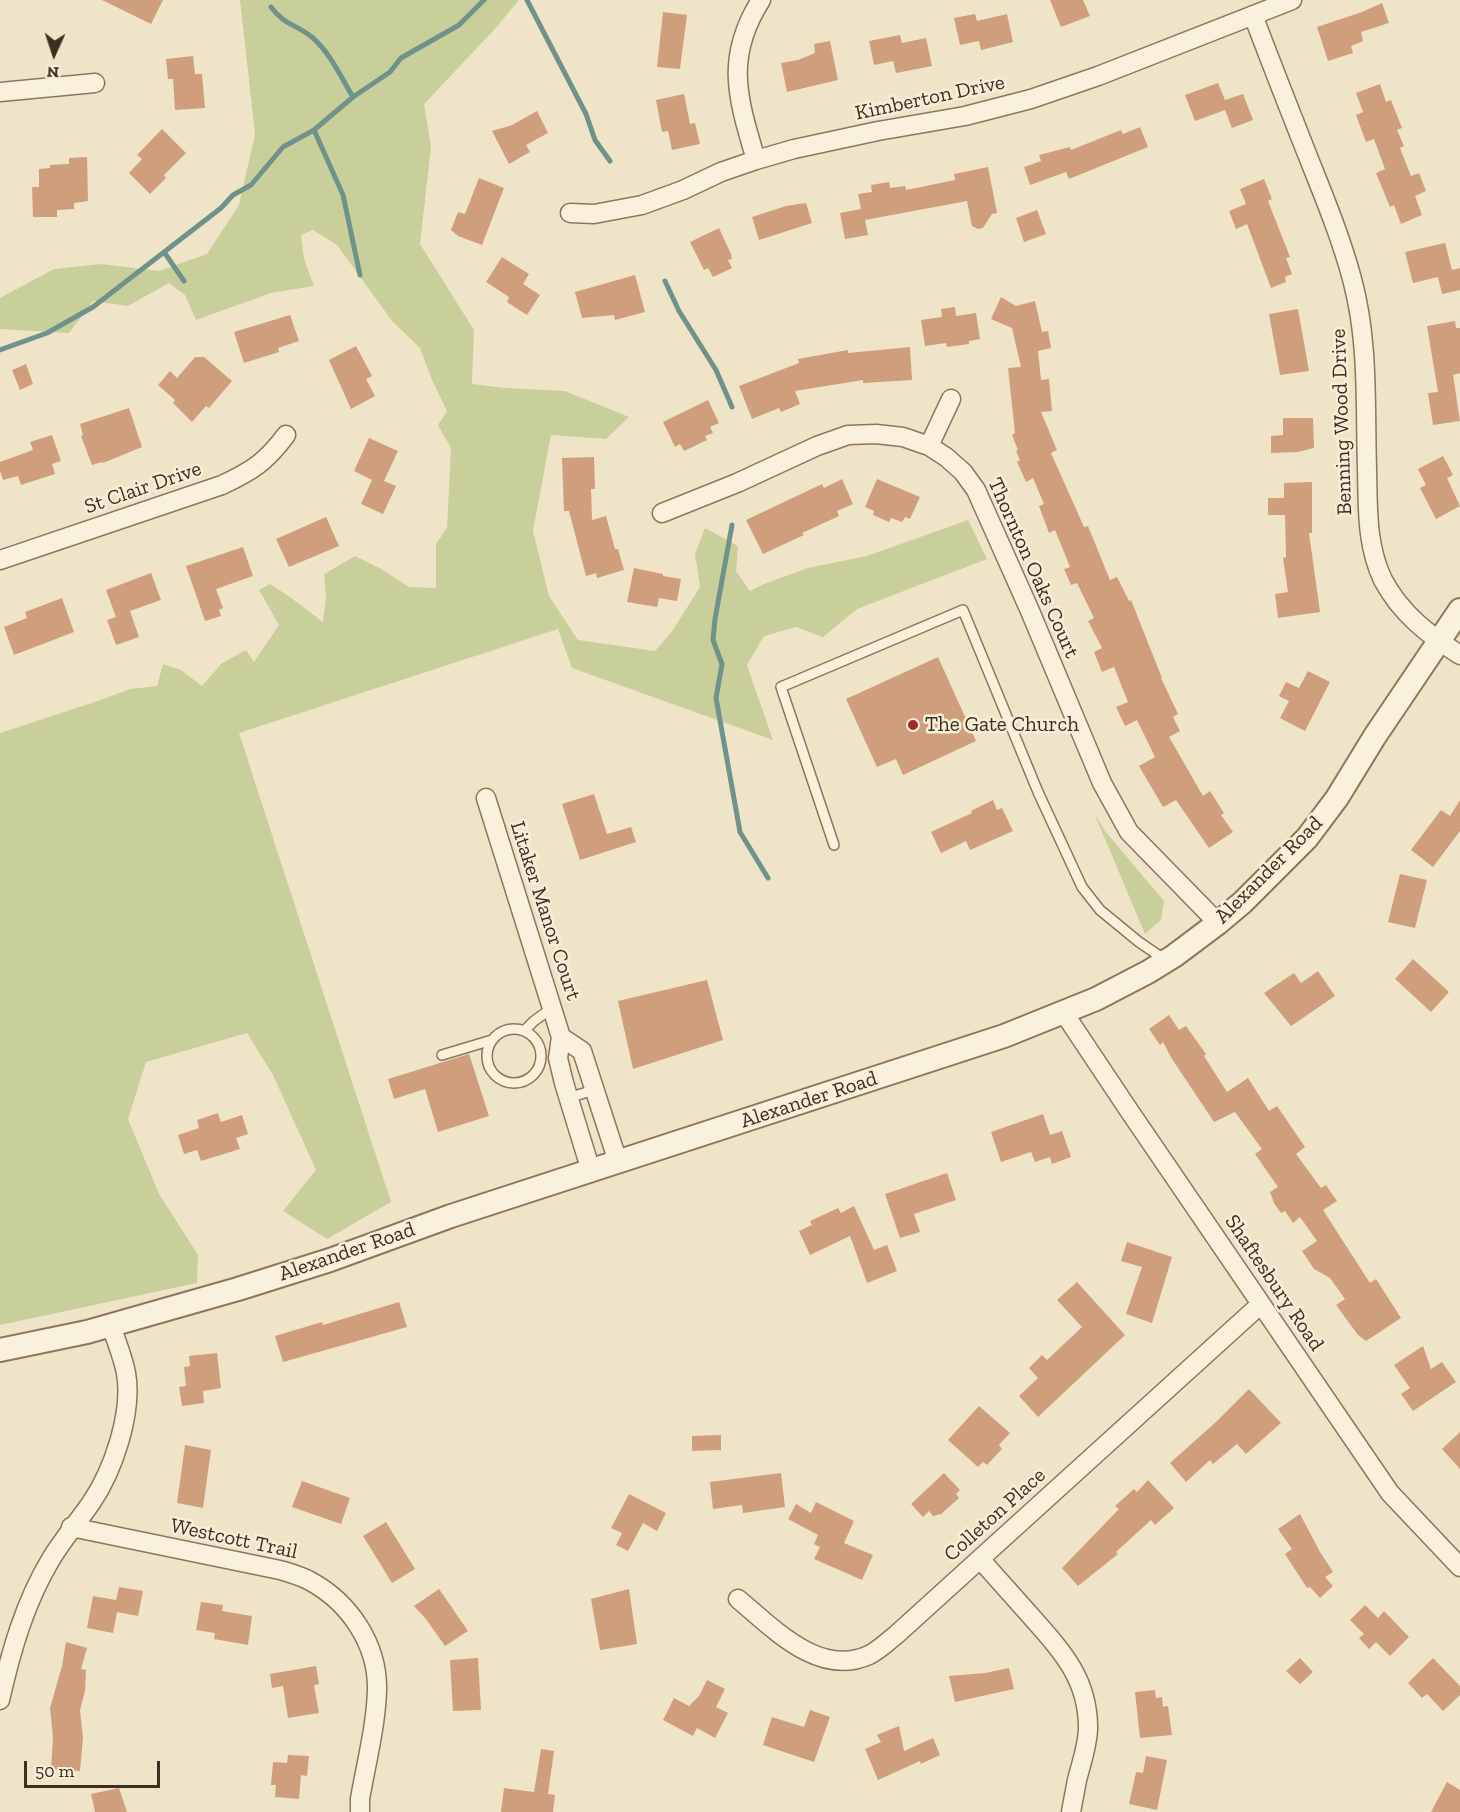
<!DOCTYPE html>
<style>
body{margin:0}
#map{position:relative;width:1460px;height:1812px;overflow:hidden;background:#f0e4c8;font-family:"Zilla Slab",serif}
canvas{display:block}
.north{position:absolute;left:24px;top:24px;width:60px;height:60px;-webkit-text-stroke:4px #f7eed8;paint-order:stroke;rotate:183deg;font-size:16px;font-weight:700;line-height:24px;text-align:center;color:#3d2e20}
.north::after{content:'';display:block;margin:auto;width:21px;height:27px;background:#3d2e20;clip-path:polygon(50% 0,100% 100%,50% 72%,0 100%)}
.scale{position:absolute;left:24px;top:1761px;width:136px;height:27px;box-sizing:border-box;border:3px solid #3d2e20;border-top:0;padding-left:8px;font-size:18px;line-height:21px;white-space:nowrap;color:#3d2e20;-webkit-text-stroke:4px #f7eed8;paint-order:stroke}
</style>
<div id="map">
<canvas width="1460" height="1812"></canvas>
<div class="north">N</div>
<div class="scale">50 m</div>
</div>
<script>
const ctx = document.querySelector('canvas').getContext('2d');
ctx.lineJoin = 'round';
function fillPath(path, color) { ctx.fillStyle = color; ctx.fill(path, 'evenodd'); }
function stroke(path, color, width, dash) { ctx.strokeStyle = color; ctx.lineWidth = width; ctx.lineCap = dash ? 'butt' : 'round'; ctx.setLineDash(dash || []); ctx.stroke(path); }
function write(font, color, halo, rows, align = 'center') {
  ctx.font = font + ' "Zilla Slab",serif'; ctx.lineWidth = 5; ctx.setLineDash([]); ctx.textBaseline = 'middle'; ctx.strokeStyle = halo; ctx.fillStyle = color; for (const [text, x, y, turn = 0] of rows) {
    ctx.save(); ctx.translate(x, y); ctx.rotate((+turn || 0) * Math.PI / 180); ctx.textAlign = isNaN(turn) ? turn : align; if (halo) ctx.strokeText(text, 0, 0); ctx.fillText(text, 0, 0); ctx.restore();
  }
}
const green = new Path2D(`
 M 240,0 L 519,0 L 493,31 L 424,104 L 431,147 L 420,244 L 474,330 L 472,384 L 505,388 L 565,391 L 629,417 L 606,439 L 551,435 L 533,531 L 549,596 L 578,640 L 655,651 L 673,630 L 700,587 L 695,554 L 705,528 L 738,546 L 736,571 L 750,591 L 764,584 L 808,568 L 867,556 L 968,520 L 987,559 L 857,609 L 823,637 L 796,627 L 764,636 L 747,665 L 773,740 L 572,668 L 558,629 L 239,733 L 391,1202 L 327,1239 L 283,1211 L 316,1170 L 273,1075 L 247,1033 L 146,1062 L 128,1119 L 159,1194 L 198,1255 L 197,1283 L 0,1325 L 0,733 L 98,701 L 130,689 L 157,686 L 163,664 L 181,670 L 202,686 L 222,663 L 246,650 L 254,662 L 279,625 L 259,590 L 270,584 L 290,597 L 323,622 L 326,598 L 324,574 L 355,556 L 381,569 L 409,587 L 436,588 L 436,544 L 447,528 L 451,448 L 438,425 L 447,411 L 432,380 L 420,348 L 392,321 L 337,245 L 313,230 L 301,235 L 304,259 L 314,286 L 271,293 L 196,320 L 185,295 L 169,283 L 128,306 L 93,301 L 69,333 L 0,329 L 0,298 L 54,269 L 101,264 L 159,271 L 207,254 L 239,205 L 255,134 Z
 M 1094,813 L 1105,831 L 1164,901 L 1161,920 L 1145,934 Z`);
const stream = new Path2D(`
 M 527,0 L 586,114 L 595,140 L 610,161
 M 271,7 C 284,25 298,25 313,38 C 330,53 341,77 353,97
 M 314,130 L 343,195 L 360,275
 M 164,252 L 184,281
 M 665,281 L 679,311 L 716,370 L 732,407
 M 0,350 L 47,333 L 93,307 L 221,208 L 233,195 L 251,185 L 283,147 L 314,130 L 353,97 L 390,72 L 401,58 L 459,25 L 484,0
 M 732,525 L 715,619 L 713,640 L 722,664 L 716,698 L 740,832 L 768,878`);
const building = new Path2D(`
 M 102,0 L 163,0 L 151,24 Z
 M 1050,0 L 1083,0 L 1090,16 L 1061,27 Z
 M 1382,3 L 1389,23 L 1361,32 L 1363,41 L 1351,46 L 1353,53 L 1328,61 L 1317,27 L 1362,12 Z
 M 663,12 L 687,15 L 680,69 L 657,67 Z
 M 975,14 L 977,21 L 1007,14 L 1013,42 L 981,50 L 979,41 L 960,45 L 954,18 Z
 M 900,35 L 902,43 L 926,38 L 932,66 L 896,73 L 893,61 L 874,65 L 869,41 Z
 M 830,41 L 838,80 L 787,92 L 781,63 L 798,60 L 815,53 L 814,44 Z
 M 193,56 L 195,74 L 202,74 L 205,108 L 175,110 L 173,79 L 168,79 L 166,59 Z
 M 1218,83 L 1225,100 L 1243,94 L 1253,120 L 1232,128 L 1225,110 L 1195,121 L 1185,95 Z
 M 1380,84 L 1386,102 L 1391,100 L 1402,128 L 1397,130 L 1404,146 L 1400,148 L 1411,176 L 1419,173 L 1426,191 L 1415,196 L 1422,215 L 1401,224 L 1394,205 L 1390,207 L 1376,173 L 1385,169 L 1374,139 L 1366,142 L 1356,115 L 1363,112 L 1356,93 Z
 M 684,94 L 690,124 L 695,123 L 700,144 L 672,150 L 668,131 L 662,132 L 656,100 Z
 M 537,111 L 548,133 L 526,145 L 530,152 L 509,164 L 492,131 L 512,125 Z
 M 1140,127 L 1148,147 L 1069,179 L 1066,172 L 1030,185 L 1024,167 L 1041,161 L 1039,155 L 1070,147 L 1071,150 L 1121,130 L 1123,134 Z
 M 162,129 L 186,153 L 164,175 L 166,178 L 150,194 L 129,173 L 142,159 L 137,155 Z
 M 87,157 L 88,201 L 74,203 L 74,209 L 57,210 L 57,217 L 33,217 L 32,187 L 39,187 L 39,169 L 50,168 L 50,165 L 69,164 L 69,158 Z
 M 988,167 L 997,213 L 992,214 L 983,228 L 978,229 L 972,226 L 967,201 L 865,220 L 868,235 L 845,239 L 840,213 L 861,209 L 858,194 L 872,192 L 871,185 L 889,182 L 890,188 L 905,186 L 906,190 L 955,180 L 954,174 Z
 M 479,178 L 504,188 L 482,245 L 458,236 L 451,230 L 458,212 L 465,214 Z
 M 1264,179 L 1272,199 L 1268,201 L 1290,257 L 1286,258 L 1292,274 L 1285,277 L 1286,282 L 1271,288 L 1247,224 L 1236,229 L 1229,211 L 1246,204 L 1240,189 Z
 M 806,203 L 812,223 L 759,240 L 752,217 L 786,206 Z
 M 1037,210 L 1046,234 L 1024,242 L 1016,218 Z
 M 719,228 L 731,254 L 732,259 L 728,260 L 732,268 L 713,277 L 708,268 L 704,270 L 690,242 Z
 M 1445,243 L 1452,270 L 1460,268 L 1460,290 L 1442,294 L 1438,277 L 1413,283 L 1405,252 Z
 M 502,257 L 529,274 L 523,284 L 540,295 L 527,315 L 507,302 L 509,297 L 486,282 Z
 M 635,275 L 645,312 L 615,320 L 614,315 L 582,318 L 575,292 Z
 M 1001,297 L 1016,306 L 1035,301 L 1042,332 L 1048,331 L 1051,348 L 1038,351 L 1041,380 L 1049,379 L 1052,411 L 1041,412 L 1057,450 L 1051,453 L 1084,527 L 1088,526 L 1110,580 L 1117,577 L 1129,601 L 1131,600 L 1162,678 L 1161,678 L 1178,714 L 1173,717 L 1180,731 L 1169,737 L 1203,796 L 1210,791 L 1224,813 L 1221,815 L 1233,832 L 1209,848 L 1176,800 L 1163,807 L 1139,766 L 1155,757 L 1137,720 L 1125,726 L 1116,707 L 1128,702 L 1114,667 L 1102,672 L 1094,652 L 1102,648 L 1088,621 L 1094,618 L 1077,583 L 1071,585 L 1064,569 L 1070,567 L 1055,530 L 1049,533 L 1039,506 L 1044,504 L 1033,478 L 1026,482 L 1017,462 L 1020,460 L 1016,451 L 1018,450 L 1012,435 L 1015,433 L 1008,368 L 1021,367 L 1012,328 L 991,319 Z
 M 955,307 L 956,316 L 976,313 L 980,339 L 969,341 L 969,344 L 947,347 L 946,343 L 925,346 L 921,320 L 942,317 L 941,309 Z
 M 1298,309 L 1309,371 L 1280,375 L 1269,314 Z
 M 290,315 L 299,341 L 278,348 L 279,352 L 244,363 L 234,332 Z
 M 1455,321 L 1456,328 L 1460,328 L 1460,373 L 1453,375 L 1460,421 L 1433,425 L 1428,393 L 1438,392 L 1427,326 Z
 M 356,346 L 372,376 L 366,379 L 375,396 L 351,409 L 329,360 Z
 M 910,347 L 912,380 L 863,383 L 863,380 L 795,391 L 800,404 L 781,412 L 779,408 L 752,419 L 739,386 L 799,363 L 798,359 L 848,350 L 848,353 Z
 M 195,357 L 204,357 L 232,381 L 209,408 L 206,406 L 192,422 L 173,403 L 175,400 L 158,385 L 170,371 L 177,378 Z
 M 26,364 L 33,384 L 20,390 L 12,370 Z
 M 708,400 L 719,423 L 710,427 L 713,433 L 705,436 L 707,440 L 684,451 L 680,444 L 675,447 L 663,422 Z
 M 129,408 L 142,447 L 103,463 L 102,462 L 92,465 L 81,436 L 83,435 L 80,424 Z
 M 1283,418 L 1313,418 L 1314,448 L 1298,452 L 1271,453 L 1271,436 L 1283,435 Z
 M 52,435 L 61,461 L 52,464 L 55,474 L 21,485 L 18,476 L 3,480 L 0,471 L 0,462 L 33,450 L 30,442 Z
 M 369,438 L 398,451 L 384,481 L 396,486 L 383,514 L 361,504 L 372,480 L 354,471 Z
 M 1443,456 L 1453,475 L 1447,478 L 1460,506 L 1436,519 L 1420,488 L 1426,485 L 1418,469 Z
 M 594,457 L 595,489 L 591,489 L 592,520 L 606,516 L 615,549 L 618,549 L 624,570 L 597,578 L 596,573 L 586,576 L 569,511 L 564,511 L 562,458 Z
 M 842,479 L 853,504 L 837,511 L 839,516 L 802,533 L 804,535 L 763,554 L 746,520 L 822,484 L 824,488 Z
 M 877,479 L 920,497 L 910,519 L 905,517 L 902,522 L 891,518 L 889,522 L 873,515 L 874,511 L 865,507 Z
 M 1312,482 L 1312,533 L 1309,533 L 1320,612 L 1278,618 L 1275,594 L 1288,592 L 1283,558 L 1286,557 L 1285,515 L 1268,515 L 1268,498 L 1284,498 L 1284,483 Z
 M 326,517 L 339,546 L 289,567 L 276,539 Z
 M 243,547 L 253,576 L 216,589 L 223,608 L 219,610 L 221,616 L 205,621 L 186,566 Z
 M 634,568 L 663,574 L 663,576 L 681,579 L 677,601 L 659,598 L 657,607 L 627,602 Z
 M 151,573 L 161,600 L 130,611 L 139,637 L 116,645 L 107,620 L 116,617 L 106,590 Z
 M 62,598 L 74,632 L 14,655 L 4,627 L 27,618 L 25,612 Z
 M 938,657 L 976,741 L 903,775 L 896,759 L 877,767 L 846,699 Z
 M 1308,671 L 1330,682 L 1305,731 L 1280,718 L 1289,701 L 1279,696 L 1286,682 L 1299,688 Z
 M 594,794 L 607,834 L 631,827 L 636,842 L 580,860 L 562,804 Z
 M 993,800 L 997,810 L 1002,808 L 1013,831 L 970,850 L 966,841 L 941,853 L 931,832 L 972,813 L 971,811 Z
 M 1460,800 L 1460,831 L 1433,867 L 1411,850 L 1441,810 L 1450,816 Z
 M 1400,874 L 1427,880 L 1415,928 L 1388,922 Z
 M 1413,959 L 1449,992 L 1431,1012 L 1395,979 Z
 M 1318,971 L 1335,996 L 1291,1026 L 1264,993 L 1294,973 L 1301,983 Z
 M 707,980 L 723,1040 L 633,1069 L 618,1001 Z
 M 1169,1015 L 1179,1030 L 1186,1026 L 1206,1054 L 1204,1056 L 1227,1092 L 1248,1078 L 1269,1111 L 1277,1106 L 1305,1147 L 1296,1154 L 1321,1188 L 1326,1185 L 1337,1201 L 1323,1210 L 1370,1283 L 1376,1279 L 1401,1318 L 1366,1341 L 1358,1335 L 1336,1305 L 1345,1299 L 1330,1278 L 1314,1269 L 1302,1251 L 1317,1241 L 1300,1217 L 1293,1223 L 1285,1211 L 1281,1213 L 1274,1203 L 1270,1192 L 1278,1187 L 1255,1154 L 1262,1149 L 1235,1112 L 1214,1122 L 1172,1059 L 1163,1042 L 1160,1045 L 1149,1029 Z
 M 469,1054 L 489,1116 L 438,1132 L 425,1089 L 394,1099 L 388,1079 Z
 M 218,1113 L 221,1122 L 242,1115 L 248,1134 L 236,1138 L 240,1149 L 201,1161 L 197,1150 L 184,1154 L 178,1135 L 199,1128 L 197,1120 Z
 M 1043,1114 L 1050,1135 L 1062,1131 L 1071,1157 L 1052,1164 L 1050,1157 L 1035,1162 L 1031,1152 L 1001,1162 L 991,1132 Z
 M 947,1173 L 956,1200 L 914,1214 L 920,1232 L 900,1238 L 885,1194 Z
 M 854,1206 L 874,1250 L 887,1245 L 897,1271 L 867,1283 L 850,1236 L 810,1255 L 799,1231 L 812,1225 L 810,1221 L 838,1208 L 841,1213 Z
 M 1127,1242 L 1172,1257 L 1152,1323 L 1126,1314 L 1142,1267 L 1121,1261 Z
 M 1077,1282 L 1125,1335 L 1038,1417 L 1019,1396 L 1038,1378 L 1029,1368 L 1042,1355 L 1047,1360 L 1082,1327 L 1057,1300 Z
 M 399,1302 L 407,1327 L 283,1362 L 275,1336 L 322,1322 L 323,1325 Z
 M 1423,1346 L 1431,1369 L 1442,1362 L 1456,1382 L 1413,1411 L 1401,1394 L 1410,1388 L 1394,1365 Z
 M 217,1353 L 221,1388 L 203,1391 L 204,1403 L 182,1406 L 179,1387 L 186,1386 L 184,1367 L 190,1366 L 189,1356 Z
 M 1249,1389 L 1281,1423 L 1246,1454 L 1237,1444 L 1213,1464 L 1210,1460 L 1186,1482 L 1170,1463 L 1216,1422 Z
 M 979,1406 L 1010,1433 L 999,1445 L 1002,1449 L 987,1465 L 983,1462 L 978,1467 L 948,1440 Z
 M 1460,1432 L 1460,1469 L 1442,1449 Z
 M 721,1435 L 721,1450 L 692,1451 L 692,1436 Z
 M 185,1445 L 211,1450 L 203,1508 L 177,1503 Z
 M 781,1473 L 785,1507 L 743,1513 L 742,1505 L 713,1509 L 710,1482 Z
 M 944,1473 L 960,1490 L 956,1494 L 959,1498 L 941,1514 L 933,1516 L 929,1511 L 923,1517 L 911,1504 Z
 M 1148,1480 L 1174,1508 L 1155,1525 L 1151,1520 L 1116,1552 L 1118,1554 L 1078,1586 L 1062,1568 L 1119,1509 L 1115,1506 L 1134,1489 L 1137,1492 Z
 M 302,1481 L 350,1498 L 341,1524 L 292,1507 Z
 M 629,1494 L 666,1513 L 657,1531 L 643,1523 L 628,1551 L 616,1545 L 622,1533 L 611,1528 Z
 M 816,1502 L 854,1521 L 844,1543 L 873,1555 L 862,1580 L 814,1559 L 820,1547 L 814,1544 L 818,1535 L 788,1519 L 796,1504 L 811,1513 Z
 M 1300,1514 L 1320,1552 L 1333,1572 L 1325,1577 L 1333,1586 L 1320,1598 L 1310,1587 L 1307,1588 L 1285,1554 L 1292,1549 L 1278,1529 Z
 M 386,1522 L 415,1569 L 392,1583 L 363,1536 Z
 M 119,1587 L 143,1591 L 138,1616 L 117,1612 L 113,1633 L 87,1628 L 93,1596 L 116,1600 Z
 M 439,1589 L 468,1631 L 445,1646 L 426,1619 L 414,1606 Z
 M 629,1589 L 637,1644 L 600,1650 L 591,1599 Z
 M 201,1602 L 223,1605 L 222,1611 L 252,1616 L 248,1645 L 214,1639 L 215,1633 L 196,1630 Z
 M 1365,1605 L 1378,1618 L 1384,1611 L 1409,1637 L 1390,1656 L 1376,1642 L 1369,1649 L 1359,1638 L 1364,1634 L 1350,1620 Z
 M 66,1642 L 87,1648 L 81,1669 L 86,1670 L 85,1691 L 80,1710 L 83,1738 L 80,1771 L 51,1769 L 53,1738 L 50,1708 L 62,1666 Z
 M 478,1658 L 481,1710 L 453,1711 L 450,1660 Z
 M 1300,1658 L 1313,1672 L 1300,1684 L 1286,1671 Z
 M 1433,1658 L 1460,1686 L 1460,1695 L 1443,1711 L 1427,1694 L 1422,1698 L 1408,1683 Z
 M 316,1666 L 319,1684 L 314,1685 L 319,1713 L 288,1718 L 283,1686 L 272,1688 L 270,1674 Z
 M 1009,1668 L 1014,1689 L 955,1702 L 949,1676 L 985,1673 Z
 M 707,1680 L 725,1689 L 716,1707 L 728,1713 L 715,1738 L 697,1728 L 693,1736 L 663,1720 L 674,1698 L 689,1706 L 699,1696 Z
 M 1155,1690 L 1156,1698 L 1162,1697 L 1163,1707 L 1168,1706 L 1172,1735 L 1140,1738 L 1135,1692 Z
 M 810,1710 L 830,1717 L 814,1762 L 763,1745 L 772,1717 L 804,1727 Z
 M 899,1726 L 904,1751 L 933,1738 L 940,1755 L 921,1764 L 920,1761 L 878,1780 L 865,1749 L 881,1742 L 877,1735 Z
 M 541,1749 L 554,1751 L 548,1794 L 555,1795 L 553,1812 L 501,1812 L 504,1788 L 534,1792 Z
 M 288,1755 L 309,1756 L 307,1776 L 301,1775 L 299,1799 L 275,1797 L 276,1785 L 271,1785 L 273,1762 L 287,1763 Z
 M 1146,1756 L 1167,1760 L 1157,1810 L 1129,1804 L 1136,1772 L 1143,1773 Z
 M 1447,1782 L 1460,1790 L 1460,1812 L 1431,1812 Z
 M 119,1788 L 127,1812 L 95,1812 L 91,1794 Z`);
const service = new Path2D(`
 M 834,845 L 781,687 L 963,610 L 1038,792 L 1082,887 L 1100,910 L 1139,942 L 1164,959
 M487 1056a27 27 0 1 1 54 0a27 27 0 1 1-54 0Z
 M 524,1031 L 534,1021 L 552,1008
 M 442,1055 L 492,1040
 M 568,1098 L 594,1090`);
const minor = new Path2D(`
 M 1253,15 C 1271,63 1290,111 1309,159 C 1325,199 1341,238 1352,279 C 1369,341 1365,405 1367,469 C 1368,506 1366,545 1383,580 C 1401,614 1429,635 1460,655
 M 0,92 L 95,83
 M 756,160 C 738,99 724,58 761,0
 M 570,213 L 594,214 L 642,205 L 683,190 L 721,172 L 756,160 L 794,149 L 878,131 L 965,116 L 1031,99 L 1098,76 L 1292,0
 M 929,446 L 951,399
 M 662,513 L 737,483 L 817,446 L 848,435 L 876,434 L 903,437 L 929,446 L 946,457 L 963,472 L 976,490 L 1030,611 L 1102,783 L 1129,832 L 1218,923
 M 0,560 L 222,485 C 252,471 266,462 286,435
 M 486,798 L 561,1037 L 558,1058 L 564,1083 L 591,1171
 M 1064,1013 L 1128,1109 L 1390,1493 L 1460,1567
 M 561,1037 L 582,1051 L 618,1162
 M 71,1527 L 280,1570 C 290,1573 301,1576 310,1581 C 349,1602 378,1644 377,1690 C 376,1726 366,1764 360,1799 L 360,1812
 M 980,1559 C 996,1577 1013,1596 1029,1614 C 1061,1650 1089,1679 1088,1730 C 1087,1748 1081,1764 1077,1780 C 1075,1791 1073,1801 1071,1812
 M 738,1599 C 773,1628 819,1678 869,1655 C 879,1650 887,1642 896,1635 L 1261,1304
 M 0,1700 C 11,1651 25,1602 51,1559 C 63,1539 78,1522 91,1503 C 113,1471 133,1413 126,1373 C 123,1357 116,1341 111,1325`);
const tertiary = new Path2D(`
 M 0,1350 L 87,1332 L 238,1289 L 330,1260 L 451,1216 L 1004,1036 L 1096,999 L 1148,972 L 1174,956 L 1218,923 L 1243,902 L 1307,838 L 1337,798 L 1375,736 L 1460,610`);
const markers = [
 [913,725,6,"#9e2a2b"]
];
const streetNames = [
 ["Kimberton Drive",930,98,-12],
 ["Benning Wood Drive",1342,422,-92],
 ["St Clair Drive",143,488,-19],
 ["Thornton Oaks Court",1033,568,66],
 ["Alexander Road",1269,870,-45],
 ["Litaker Manor Court",545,911,72],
 ["Alexander Road",809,1100,-18],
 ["Alexander Road",347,1252,-19],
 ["Shaftesbury Road",1274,1283,56],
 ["Colleton Place",995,1515,-42],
 ["Westcott Trail",234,1539,12]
];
const poiNames = [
 ["The Gate Church",925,725]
];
fillPath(green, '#c9cf9b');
stroke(stream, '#6f938a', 5);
fillPath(building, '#cf9f7d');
stroke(service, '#8d765c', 12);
stroke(minor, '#8d765c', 21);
stroke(tertiary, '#8d765c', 26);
stroke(service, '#faf1dc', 9);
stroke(minor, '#faf1dc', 18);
stroke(tertiary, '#faf1dc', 22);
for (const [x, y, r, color] of markers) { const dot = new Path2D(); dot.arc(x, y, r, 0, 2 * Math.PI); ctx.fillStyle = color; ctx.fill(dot); stroke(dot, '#f7eed8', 2); }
write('21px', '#3d2e20', '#f7eed8', streetNames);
write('21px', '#3d2e20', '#f7eed8', poiNames, 'left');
</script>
